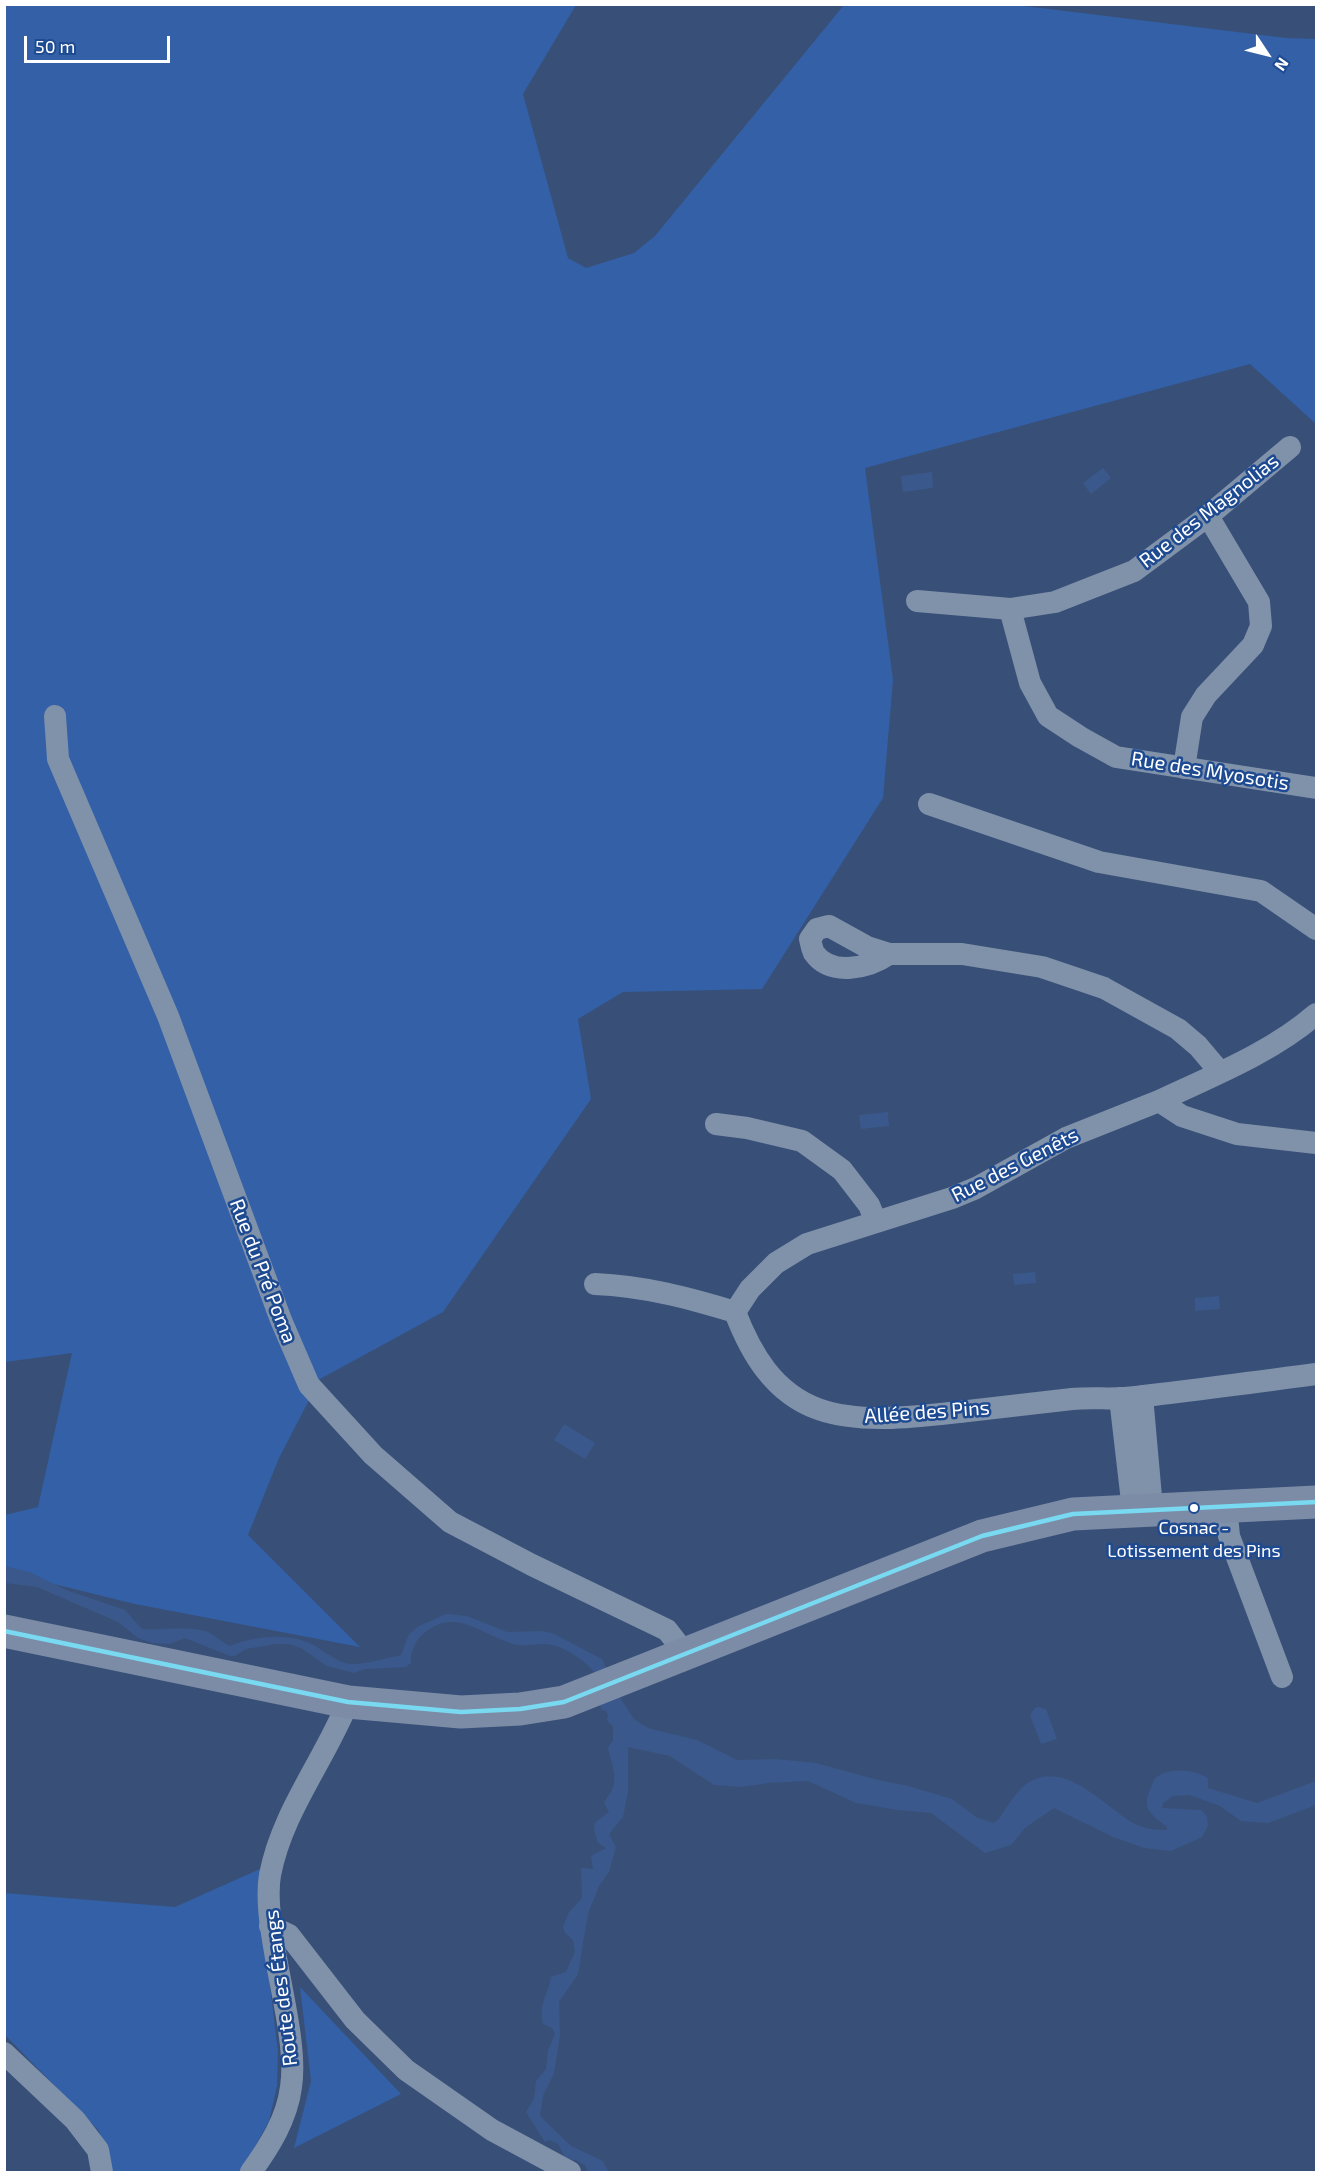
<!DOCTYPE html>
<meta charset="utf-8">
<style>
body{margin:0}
#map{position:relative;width:1321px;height:2177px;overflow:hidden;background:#385077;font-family:"Exo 2",sans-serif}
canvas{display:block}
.frame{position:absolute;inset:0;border:6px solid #fff;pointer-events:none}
.north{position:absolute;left:1237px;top:24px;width:60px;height:60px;-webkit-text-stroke:4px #1e4a91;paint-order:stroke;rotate:125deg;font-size:16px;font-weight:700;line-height:24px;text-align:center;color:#fff}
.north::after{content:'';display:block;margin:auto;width:21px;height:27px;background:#fff;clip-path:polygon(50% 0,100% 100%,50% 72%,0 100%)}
.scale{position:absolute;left:24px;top:36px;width:146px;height:27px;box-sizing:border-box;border:3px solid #fff;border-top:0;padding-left:8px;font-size:18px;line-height:21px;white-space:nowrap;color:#fff;-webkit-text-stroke:4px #1e4a91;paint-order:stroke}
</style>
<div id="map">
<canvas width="1321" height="2177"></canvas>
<div class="frame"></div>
<div class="north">N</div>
<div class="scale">50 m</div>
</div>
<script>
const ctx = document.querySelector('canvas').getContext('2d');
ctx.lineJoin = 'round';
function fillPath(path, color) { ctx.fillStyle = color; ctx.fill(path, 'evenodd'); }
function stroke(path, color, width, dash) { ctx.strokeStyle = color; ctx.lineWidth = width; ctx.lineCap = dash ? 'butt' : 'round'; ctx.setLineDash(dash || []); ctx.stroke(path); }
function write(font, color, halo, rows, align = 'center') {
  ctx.font = font + ' "Exo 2",sans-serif'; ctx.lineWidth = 5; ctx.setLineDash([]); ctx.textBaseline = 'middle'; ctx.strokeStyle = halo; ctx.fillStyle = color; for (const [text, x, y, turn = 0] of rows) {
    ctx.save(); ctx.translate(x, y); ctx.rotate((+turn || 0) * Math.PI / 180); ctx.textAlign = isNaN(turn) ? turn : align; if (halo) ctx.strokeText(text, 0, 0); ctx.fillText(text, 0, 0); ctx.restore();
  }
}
const green = new Path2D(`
 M 5,5 L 576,5 L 523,94 L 568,258 L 586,268 L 634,253 L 655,236 L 844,5 L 1016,5 L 1286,38 L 1316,39 L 1316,424 L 1250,364 L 865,468 L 893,680 L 883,798 L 762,989 L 623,992 L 578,1019 L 591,1099 L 443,1312 L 320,1379 L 279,1458 L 248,1535 L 360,1647 L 135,1604 L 5,1572 L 5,1515 L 38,1507 L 72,1353 L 5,1362 Z
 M 260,1869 L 263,1927 L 278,2052 L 277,2086 L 269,2121 L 241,2172 L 111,2172 L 99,2131 L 5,2035 L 4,1893 L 175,1907 Z
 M 300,1987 L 401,2094 L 294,2148 L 311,2081 Z`);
const water = new Path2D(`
 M 1103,468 L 1111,478 L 1091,494 L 1083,483 Z
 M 932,472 L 933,488 L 903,492 L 901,476 Z
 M 888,1112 L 889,1126 L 861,1129 L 859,1115 Z
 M 1035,1272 L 1036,1283 L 1014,1285 L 1013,1274 Z
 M 1219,1296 L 1220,1309 L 1195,1311 L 1195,1298 Z
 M 564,1424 L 595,1443 L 585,1459 L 554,1440 Z
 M 4,1566 L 30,1572 L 66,1590 L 125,1610 L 142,1629 C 162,1630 185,1626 205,1631 C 212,1633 223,1643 230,1646 C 250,1637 282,1633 304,1641 C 321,1646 332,1661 350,1664 C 362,1665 389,1658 401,1655 L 409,1634 L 419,1626 L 446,1614 L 467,1616 L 507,1632 L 543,1631 L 554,1634 L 602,1659 L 609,1675 L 599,1680 C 592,1664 562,1643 543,1644 C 530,1644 521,1648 507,1642 C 477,1631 453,1608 423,1634 C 415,1641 410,1653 411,1663 L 406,1667 L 365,1669 L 354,1673 L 327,1666 L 301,1648 L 289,1644 L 276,1644 L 246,1649 L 235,1656 L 230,1656 L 185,1638 L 170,1644 L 152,1643 L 138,1638 L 118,1622 L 37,1587 L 5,1583 Z
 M 613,1687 L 634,1719 L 643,1725 L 651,1729 L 697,1740 L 737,1760 L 776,1759 L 816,1763 L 878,1780 L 908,1786 L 952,1799 L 976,1817 L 993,1823 L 998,1820 C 1007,1808 1017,1788 1031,1781 C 1068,1761 1107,1809 1135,1824 C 1144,1829 1157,1830 1167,1830 L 1167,1827 C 1142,1808 1143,1806 1155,1778 C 1170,1767 1193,1769 1208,1778 L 1208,1788 L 1257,1803 L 1316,1781 L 1316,1805 L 1268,1823 L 1241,1821 L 1220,1806 L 1189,1795 L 1173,1796 L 1163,1803 L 1162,1808 L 1201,1810 L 1207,1816 L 1208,1826 L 1202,1837 L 1171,1851 L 1144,1848 L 1111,1836 L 1054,1808 L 1025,1828 L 1011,1845 L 985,1853 L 931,1813 L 898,1810 L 856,1803 L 808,1781 L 768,1783 L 741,1787 L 714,1785 L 670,1756 L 628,1747 L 628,1791 L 623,1817 L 609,1834 L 616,1847 L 609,1872 L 599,1886 L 588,1914 L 578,1974 L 559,2002 L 560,2035 L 554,2073 L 543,2096 L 540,2116 L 571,2146 L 603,2161 L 608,2171 L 588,2172 L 585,2165 L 576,2160 L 566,2159 L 558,2144 L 549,2140 L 545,2142 L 526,2112 L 534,2098 L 536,2081 L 546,2069 L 548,2050 L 555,2034 L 552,2028 L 543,2024 C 538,2004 548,1995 551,1977 L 566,1972 L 575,1952 L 573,1940 L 565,1933 L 563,1927 L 569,1912 L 582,1898 L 581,1868 L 593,1869 L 591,1856 L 606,1848 L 598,1843 C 591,1820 593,1825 609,1812 L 604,1803 C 605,1800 607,1798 609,1795 C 620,1781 611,1762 608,1748 L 613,1740 L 613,1726 L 607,1721 L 608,1715 L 606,1711 L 602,1710 L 597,1700 Z
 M 1039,1707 L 1046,1709 L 1057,1739 L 1041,1744 L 1030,1715 L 1035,1708 Z`);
const street = new Path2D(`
 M 917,601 L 1010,609 L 1055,602 L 1134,571 L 1208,516 L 1290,447
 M 1010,609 L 1030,683 L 1048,716 L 1080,737 L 1116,757 L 1316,788
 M 55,716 L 58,759 L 168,1016 L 281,1320 L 309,1385 L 373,1455 L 450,1522 L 532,1565 L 667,1630 L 681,1648 L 684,1656
 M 1184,768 L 1192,717 L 1206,695 L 1253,645 L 1261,626 L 1259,602 L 1208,516
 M 929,804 L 1099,862 L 1261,891 L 1316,929
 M 889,954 C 869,968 831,977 814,953 C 812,949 811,943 810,939 L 817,929 L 829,926 L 867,947 L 889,954 L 962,954 L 1042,967 L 1104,988 L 1178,1029 L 1198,1046 L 1220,1072
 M 1159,1101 C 1212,1076 1271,1053 1316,1014
 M 716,1124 L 747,1128 L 802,1141 L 842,1170 L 869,1205 L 876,1222
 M 595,1284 C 644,1286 689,1298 735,1312
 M 735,1312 L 750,1289 L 776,1263 L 807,1244 L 952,1198 L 976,1188 L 1066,1138 L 1159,1101 L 1182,1116 L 1237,1134 L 1316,1143
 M 735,1312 C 751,1354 774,1393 818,1409 C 863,1425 922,1416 968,1411 C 1002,1407 1037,1403 1072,1399 C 1093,1397 1115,1400 1136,1397 C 1196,1390 1256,1382 1316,1374
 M 1142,1396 L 1152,1508
 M 1120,1398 L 1133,1510
 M 1226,1505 L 1229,1536 L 1282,1677
 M 270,1926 L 289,1935 L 355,2020 L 406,2070 L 492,2130 L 570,2172
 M 4,2053 L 75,2120 L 98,2150 L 102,2172
 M 251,2172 C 269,2147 287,2119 291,2087 C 297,2050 281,1990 275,1952 C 271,1929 266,1898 270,1875 C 282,1812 324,1761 348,1702`);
const secondary = new Path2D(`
 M 4,1631 L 348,1702 L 461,1712 L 520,1709 L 564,1702 L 982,1536 L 1073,1514 L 1316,1502`);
const bus1 = new Path2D(`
 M 4,1631 L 348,1702 L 461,1712 L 520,1709 L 564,1702 L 982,1536 L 1073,1514 L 1316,1502`);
const markers = [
 [1194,1508,5,"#fff"]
];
const busNames = [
 ["Cosnac -",1194,1528],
 ["Lotissement des Pins",1194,1551]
];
const streetNames = [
 ["Rue des Magnolias",1209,511,-38],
 ["Rue des Myosotis",1210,771,9],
 ["Rue des Genêts",1015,1165,-27],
 ["Rue du Pré Poma",263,1271,69],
 ["Allée des Pins",927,1412,-4],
 ["Route des Étangs",281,1988,-97]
];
fillPath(green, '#3360a7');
fillPath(water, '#3a588b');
stroke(street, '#8091aa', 22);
stroke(secondary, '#7c8ca7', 33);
stroke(bus1, '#78d9f1', 4.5);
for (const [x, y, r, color] of markers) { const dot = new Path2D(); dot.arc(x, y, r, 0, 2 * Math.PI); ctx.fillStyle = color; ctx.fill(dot); stroke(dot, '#1e4a91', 2); }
write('18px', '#fff', '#1e4a91', busNames);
write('20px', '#fff', '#1e4a91', streetNames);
</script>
